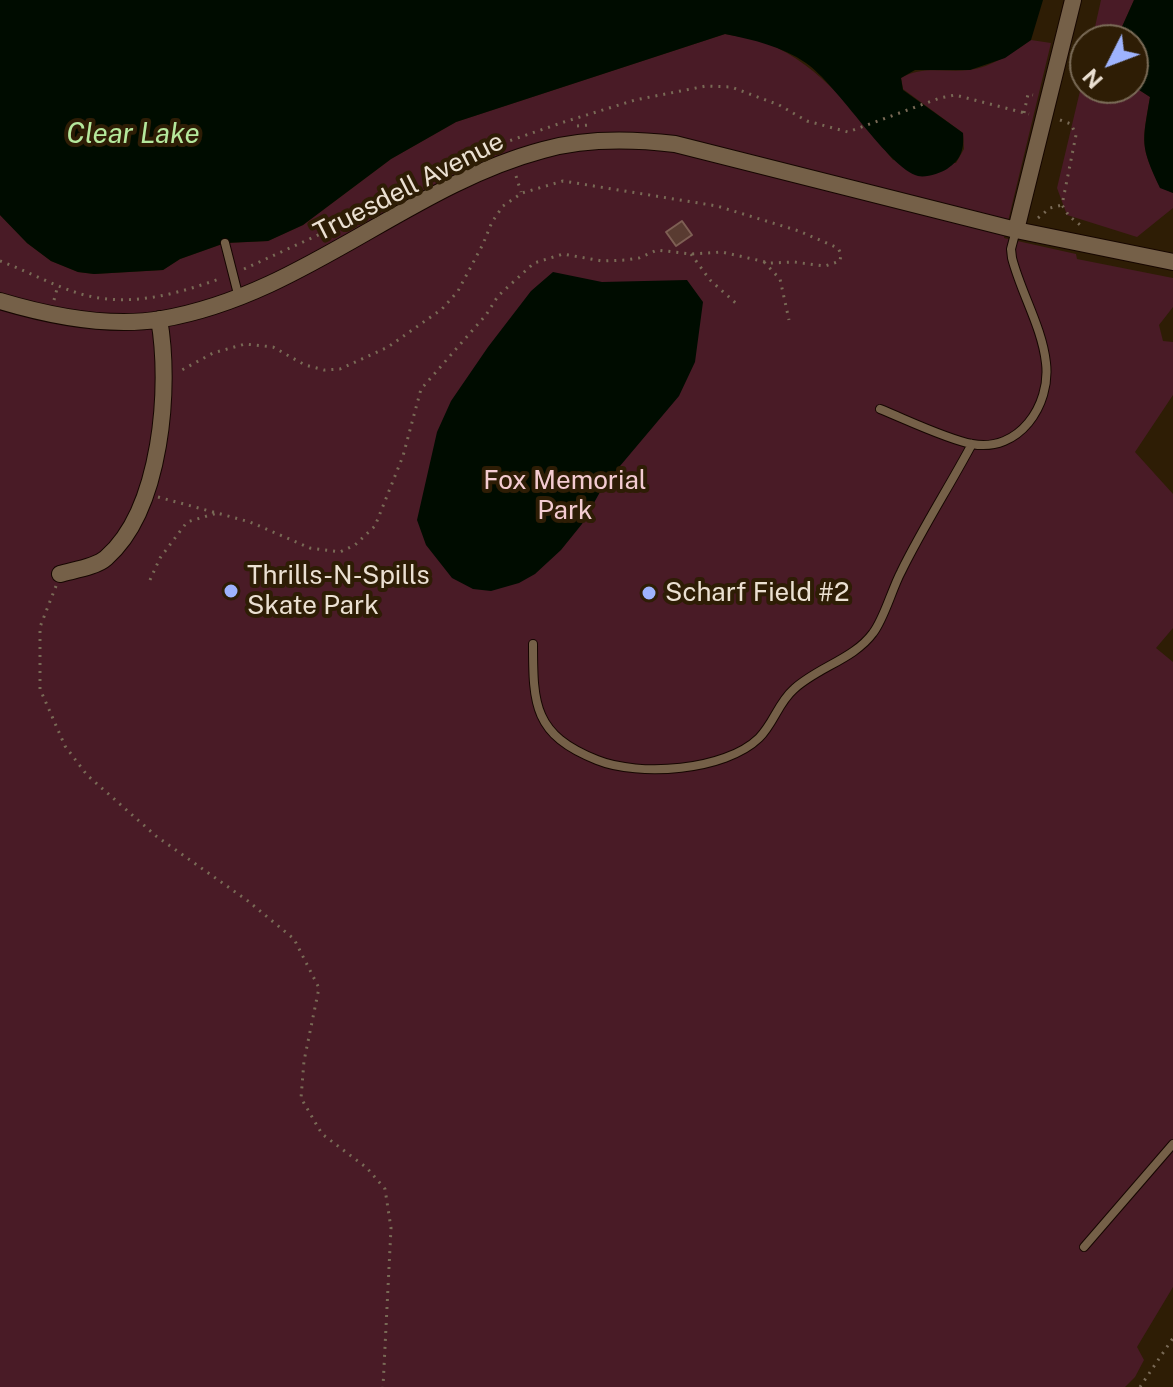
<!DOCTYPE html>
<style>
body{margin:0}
#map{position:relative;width:1173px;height:1387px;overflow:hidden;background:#2e1d05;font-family:"Public Sans",sans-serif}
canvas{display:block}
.north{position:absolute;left:1069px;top:24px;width:80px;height:80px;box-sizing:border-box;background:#2e1d05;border:2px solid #7a6b57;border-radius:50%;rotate:228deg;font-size:22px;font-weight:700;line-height:32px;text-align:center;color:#ebe0d2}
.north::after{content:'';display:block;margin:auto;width:28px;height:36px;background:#9eb3fd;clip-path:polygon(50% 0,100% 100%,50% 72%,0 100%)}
</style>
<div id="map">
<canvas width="1173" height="1387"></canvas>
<div class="north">N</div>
</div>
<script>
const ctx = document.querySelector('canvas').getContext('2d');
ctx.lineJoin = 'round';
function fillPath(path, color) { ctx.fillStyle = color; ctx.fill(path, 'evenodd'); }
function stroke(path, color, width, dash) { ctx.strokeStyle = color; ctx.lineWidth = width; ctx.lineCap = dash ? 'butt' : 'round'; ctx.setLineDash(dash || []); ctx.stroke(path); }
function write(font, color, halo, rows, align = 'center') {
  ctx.font = font + ' "Public Sans",sans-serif'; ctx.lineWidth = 8; ctx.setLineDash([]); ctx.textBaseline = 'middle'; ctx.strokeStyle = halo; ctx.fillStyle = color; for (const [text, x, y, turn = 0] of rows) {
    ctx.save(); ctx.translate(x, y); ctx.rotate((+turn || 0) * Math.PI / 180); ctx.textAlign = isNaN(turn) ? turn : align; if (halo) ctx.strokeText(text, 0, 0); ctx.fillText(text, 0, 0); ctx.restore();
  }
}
const green = new Path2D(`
 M 1101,0 L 1134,0 L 1121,29 L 1128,40 L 1092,40 Z
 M 725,34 C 739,37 755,38 767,43 C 823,67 856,114 893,160 L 956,163 L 964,149 L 963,133 L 903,89 L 901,78 C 923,65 945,73 969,70 C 992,67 1012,53 1031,40 L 1051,43 L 1004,238 L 1076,254 L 1077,259 L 1173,278 L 1173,307 L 1159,325 L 1163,341 L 1173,342 L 1173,395 L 1135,452 L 1173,494 L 1173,628 L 1156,648 L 1173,662 L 1173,1287 L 1137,1347 L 1144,1360 L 1135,1377 L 1125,1387 L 0,1387 L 0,215 L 27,243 L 51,261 L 78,272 L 94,274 L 163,270 L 180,259 L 225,243 L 268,241 L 303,225 L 391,159 L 456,122 Z
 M 1085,70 L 1085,88 L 1133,88 L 1133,86 L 1150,97 C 1142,143 1140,145 1160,187 L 1173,193 L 1173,208 L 1137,237 L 1067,215 L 1057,188 Z`);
const water = new Path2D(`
 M 0,0 L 1043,0 L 1031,40 L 1005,58 L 970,70 L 915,70 L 901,78 L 903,90 L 963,133 C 964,149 962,159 947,169 C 941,173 926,178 918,176 C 889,169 838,85 806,63 C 781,46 754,40 725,34 L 456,122 L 391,159 L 303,225 L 268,241 L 225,243 L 180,259 L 163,270 L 94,274 L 78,272 L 51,261 L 27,243 L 0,215 Z
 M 1134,0 L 1173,0 L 1173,193 L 1160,188 C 1140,145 1142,144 1150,97 L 1133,86 L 1133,40 L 1128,40 L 1121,29 Z
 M 553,272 L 602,282 L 687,280 L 703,302 L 695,362 L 679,396 L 604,485 L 582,524 L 561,550 L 535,574 L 519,583 L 491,591 L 473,589 L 452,578 L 426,545 L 417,520 L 437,432 L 451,401 L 488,347 L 531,291 Z`);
const building = new Path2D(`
 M 682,221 L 692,235 L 676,246 L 666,232 Z`);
const path = new Path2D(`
 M 1024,113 L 1028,94 L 1033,95
 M 1060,120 L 1071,124 L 1076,135 L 1062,205 L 1069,216 L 1084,228
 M 577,126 L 589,125
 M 452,167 L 503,143 L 564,122 L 635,100 L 706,86 L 731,87 L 779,105 L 807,121 L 848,132 L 940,98 L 955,95 L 1029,114
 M 424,168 L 429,179
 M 516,176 L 521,192
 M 1038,218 L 1050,208 L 1062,205
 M 691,254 L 710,280 L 739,306
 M 0,261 C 27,271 54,286 81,294 C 129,308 177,294 222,278
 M 764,262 L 780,279 L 789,320
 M 244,269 L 364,214
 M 54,300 L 58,285
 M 158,497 L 250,522 L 310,548 L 340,552 L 355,545 L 375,526 L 403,456 L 421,389 L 486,315 L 498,296 L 534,263 L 563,254 L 602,261 L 626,260 L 639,258 L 657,250 L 691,254 L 722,252 L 770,263 L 794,262 L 825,266 L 840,261 L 841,254 L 838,248 L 799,231 L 717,206 L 563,181 L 522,193 L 503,206 L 492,222 L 483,244 L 458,291 L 442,309 L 388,347 L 340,369 L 324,370 L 305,365 L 273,347 L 245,344 L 213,353 L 180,371
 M 150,580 L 160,558 L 187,522 L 217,513
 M 56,586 L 40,627 L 40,689 L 65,746 L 87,775 L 156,836 L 248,901 L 294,939 L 319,988 L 304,1061 L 301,1098 L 322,1134 L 367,1168 L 385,1189 L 391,1228 L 383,1387
 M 1140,1387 L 1173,1338`);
const lane = new Path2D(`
 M 225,243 L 239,298
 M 880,409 C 905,419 946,439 972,444 C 1019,453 1051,405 1046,363 C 1042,327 1021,293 1012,258 L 1011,249 L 1016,230
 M 533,644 C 533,705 534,735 597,760 C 639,777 725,771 759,738 C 774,723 778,703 794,689 C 818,667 854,659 873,633 C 884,619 892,589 901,572 C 922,529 949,487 972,444
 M 1084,1247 L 1173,1144`);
const street = new Path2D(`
 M 1016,230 L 1073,0
 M 0,301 C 50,316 109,328 162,319 C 303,295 408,186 543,150 C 585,138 632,139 675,144 L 1016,230 L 1173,262
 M 60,574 C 74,570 96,567 106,558 C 162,509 171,386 159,319`);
const markers = [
 [231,591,8,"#9eb3fd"],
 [649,593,8,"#9eb3fd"]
];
const streetNames = [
 ["Truesdell Avenue",409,187,-27]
];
const parkNames = [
 ["Fox Memorial",565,481],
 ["Park",565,511]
];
const poiNames = [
 ["Thrills-N-Spills",247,576],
 ["Skate Park",247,606],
 ["Scharf Field #2",665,593]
];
const waterNames = [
 ["Clear Lake",133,134]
];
fillPath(green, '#491b26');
fillPath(water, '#000c00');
fillPath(building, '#593b31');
stroke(building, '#7e5f54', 2);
stroke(lane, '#160600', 10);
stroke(street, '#160600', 18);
stroke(path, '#796a56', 3, [2, 6]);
stroke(lane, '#756048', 8);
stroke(street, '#756048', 16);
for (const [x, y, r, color] of markers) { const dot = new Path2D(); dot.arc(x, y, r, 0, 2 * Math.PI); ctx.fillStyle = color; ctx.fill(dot); stroke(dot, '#2e1d05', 3); }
write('26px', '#ebe0d2', '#2e1d05', streetNames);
write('26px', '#f3cbd1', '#2e1d05', parkNames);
write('26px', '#ebe0d2', '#2e1d05', poiNames, 'left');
write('italic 28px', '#b5e89c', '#2e1d05', waterNames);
</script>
